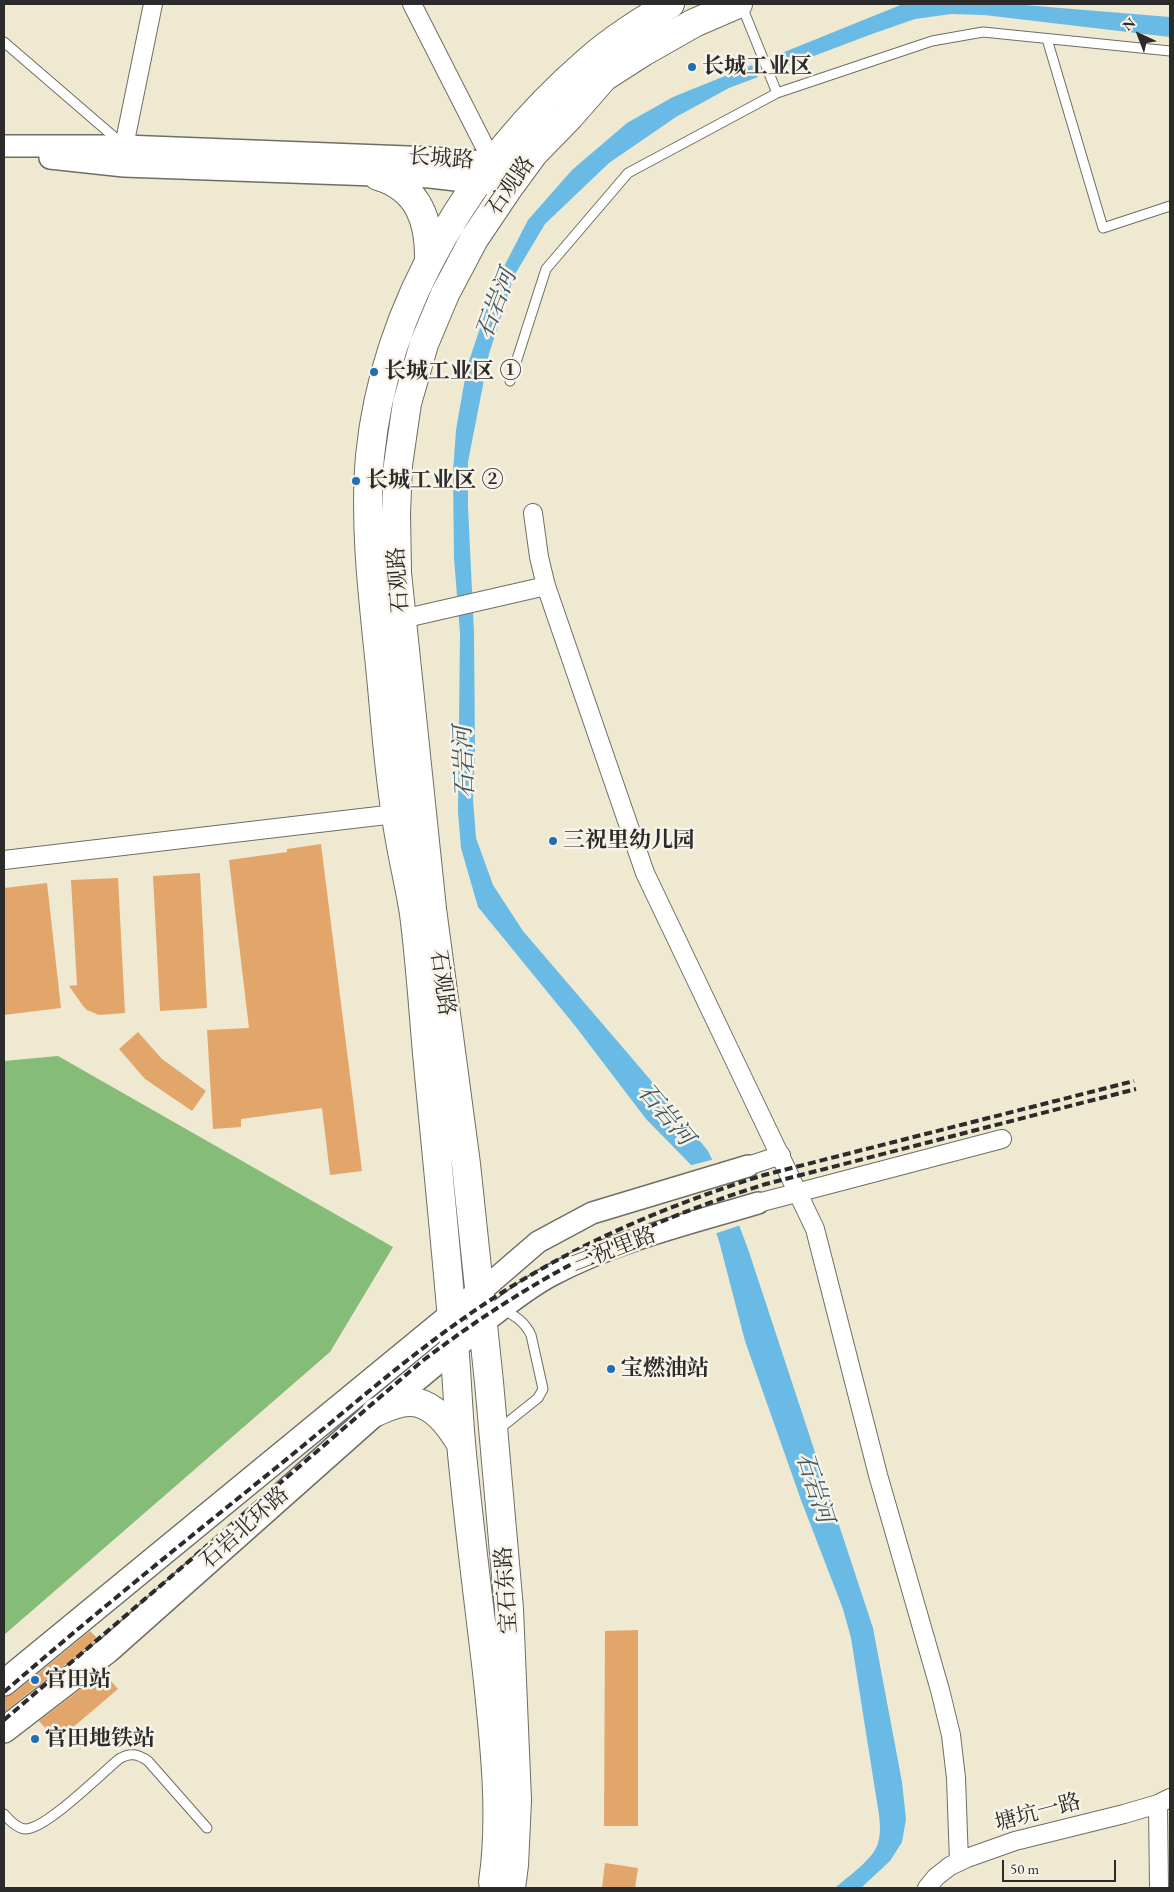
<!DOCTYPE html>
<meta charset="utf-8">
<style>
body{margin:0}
#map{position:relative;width:1174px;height:1892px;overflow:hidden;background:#eee9d0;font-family:"EB Garamond",serif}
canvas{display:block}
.frame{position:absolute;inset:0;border:5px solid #2b2b2b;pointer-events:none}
.north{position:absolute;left:1114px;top:10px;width:50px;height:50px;-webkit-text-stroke:4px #f7f3e8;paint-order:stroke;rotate:317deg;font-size:14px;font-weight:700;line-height:20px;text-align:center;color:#2b2b2b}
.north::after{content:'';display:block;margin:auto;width:18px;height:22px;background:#2b2b2b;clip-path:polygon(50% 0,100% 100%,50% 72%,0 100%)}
.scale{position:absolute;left:1002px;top:1860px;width:114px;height:22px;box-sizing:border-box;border:2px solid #2b2b2b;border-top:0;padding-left:6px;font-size:15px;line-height:18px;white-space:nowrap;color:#2b2b2b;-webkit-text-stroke:4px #f7f3e8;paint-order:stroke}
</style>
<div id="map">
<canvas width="1174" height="1892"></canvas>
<div class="frame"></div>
<div class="north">N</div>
<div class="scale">50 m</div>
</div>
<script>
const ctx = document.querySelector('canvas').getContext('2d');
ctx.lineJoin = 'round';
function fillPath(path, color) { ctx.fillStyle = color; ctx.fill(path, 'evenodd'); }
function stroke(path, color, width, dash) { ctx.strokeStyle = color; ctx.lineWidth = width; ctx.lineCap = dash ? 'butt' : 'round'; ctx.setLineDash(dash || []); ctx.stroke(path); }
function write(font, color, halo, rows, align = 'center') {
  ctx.font = font + ' "EB Garamond","Noto Serif SC",serif'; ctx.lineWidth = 5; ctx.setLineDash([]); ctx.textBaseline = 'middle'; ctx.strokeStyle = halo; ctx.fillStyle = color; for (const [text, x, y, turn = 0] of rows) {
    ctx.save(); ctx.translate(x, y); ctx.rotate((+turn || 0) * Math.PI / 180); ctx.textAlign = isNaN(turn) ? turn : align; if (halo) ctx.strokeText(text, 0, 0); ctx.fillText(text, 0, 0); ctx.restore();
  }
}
const forest = new Path2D(`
 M 58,1056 L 393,1247 L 330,1352 L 4,1635 L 4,1061 Z`);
const water = new Path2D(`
 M 903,4 L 1012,4 L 1170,17 L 1170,37 L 984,15 L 951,14 L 915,19 L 872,34 L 729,88 L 676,117 L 609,163 L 545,224 L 514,276 L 489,354 L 468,462 L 468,507 L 474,633 L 475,749 L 473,799 L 476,838 L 493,885 L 523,931 L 648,1077 L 708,1151 L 723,1182 L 748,1249 L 873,1628 L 902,1782 L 906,1819 L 902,1842 L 890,1861 L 861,1888 L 835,1888 C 847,1877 874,1859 878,1843 C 881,1833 880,1824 879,1815 L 851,1638 L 843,1609 L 801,1500 L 745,1341 L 719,1241 L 692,1166 L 646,1119 L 576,1027 L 478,907 L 461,848 L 458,812 L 460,633 L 454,558 L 453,472 L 456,430 L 467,367 L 494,286 L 528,220 L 572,170 L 627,123 L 673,97 Z`);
const pier = new Path2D(`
 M 774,53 L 781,71 L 759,80 L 751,62 Z
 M 715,1159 L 725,1181 L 741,1225 L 714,1234 L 688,1166 Z`);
const building = new Path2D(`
 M 321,844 L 362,1171 L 330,1175 L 322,1108 L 241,1119 L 241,1127 L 213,1129 L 207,1030 L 249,1028 L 229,860 L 287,852 L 287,849 Z
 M 200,873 L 207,1008 L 160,1011 L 153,876 Z
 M 118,878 L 125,1013 L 99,1015 L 87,1010 L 83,1006 L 69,986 L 77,985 L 71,880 Z
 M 47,883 L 61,1008 L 4,1015 L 4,888 Z
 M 138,1032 L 162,1059 L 206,1091 L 192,1111 L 145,1079 L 119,1049 Z
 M 638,1630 L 638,1826 L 604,1826 L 605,1631 Z
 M 90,1631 L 98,1639 L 4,1712 L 4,1697 L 13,1694 Z
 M 103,1672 L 118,1689 L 57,1741 L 39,1721 Z
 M 605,1863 L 638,1868 L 635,1888 L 602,1888 Z`);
const service = new Path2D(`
 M 741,4 L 777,93
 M 1047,39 L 1103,228 L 1170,206
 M 4,42 L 120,142
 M 510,381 L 546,269 L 628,173 L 777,93 L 932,41 L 983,32 L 1170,51
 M 498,1430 L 538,1398 L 543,1389 L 531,1335 C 525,1322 515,1316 503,1309
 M 4,1814 C 9,1820 17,1829 26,1829 C 47,1828 101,1774 119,1759 C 130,1752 138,1754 148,1761 L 207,1828`);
const minor = new Path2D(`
 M 412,4 L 493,163
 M 124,158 L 124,146 L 153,4
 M 533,513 L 539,557 L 546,586 L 645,873 L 815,1229 L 878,1475 L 940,1690 L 951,1735 L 956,1778 L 959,1862
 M 402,619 L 546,586
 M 4,860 L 395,814
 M 748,1166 L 781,1155
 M 758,1203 L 1002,1139
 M 1158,1804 L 1159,1888
 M 927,1888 L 936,1877 L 950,1866 L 967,1858 L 1015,1841 L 1124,1814 L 1158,1804 L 1170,1798`);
const tertiary = new Path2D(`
 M 4,146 L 124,146 L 433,158 L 493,163 L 500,174
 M 50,158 L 124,166 L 430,177 L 491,184
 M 480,1292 L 538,1242 L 592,1213 L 748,1166
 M 483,1323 C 505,1307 527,1288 552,1275 C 616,1241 688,1224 758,1203`);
const secondary = new Path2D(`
 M 4,1683 L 480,1292
 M 4,1730 L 108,1650 L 376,1412 L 483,1323`);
const primary = new Path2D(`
 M 378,176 C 420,188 430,223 429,262
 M 376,1412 C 387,1407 397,1402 409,1402 C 433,1401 451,1427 461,1444
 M 493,1882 C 503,1815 494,1739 487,1672 C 478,1596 468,1519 461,1443 C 458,1410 457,1376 454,1343 C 446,1246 436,1150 427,1053 C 423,1007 420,960 414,914 C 409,881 400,848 396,815 C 388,766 385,715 380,666 C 373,597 364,525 370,456 C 385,303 474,160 588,61 C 613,39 642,21 670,4
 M 511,1888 L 514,1865 L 517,1800 L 509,1609 L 489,1382 L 466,1164 L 432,909 L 397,573 L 396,514 L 398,465 L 407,403 L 424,344 L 445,294 L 474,239 L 509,187 L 534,153 L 570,116 L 604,77 L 643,52 L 694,23 L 738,4`);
const rail = new Path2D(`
 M 4,1692 C 93,1615 185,1541 277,1467 C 345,1412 412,1352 486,1303 C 571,1246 665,1206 764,1175 L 1134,1081
 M 4,1720 L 421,1362 C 531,1278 634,1225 766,1184 L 1136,1089`);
const markers = [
 [692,67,5,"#1f6fb2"],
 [374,372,5,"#1f6fb2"],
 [356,481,5,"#1f6fb2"],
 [553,841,5,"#1f6fb2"],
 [611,1369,5,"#1f6fb2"],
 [35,1680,5,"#1f6fb2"],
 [35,1739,5,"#1f6fb2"]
];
const poiNames = [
 ["长城工业区",702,67],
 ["长城工业区 ①",384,372],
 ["长城工业区 ②",366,481],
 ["三祝里幼儿园",563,841],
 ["宝燃油站",621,1369],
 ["官田站",45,1680],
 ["官田地铁站",45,1739]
];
const streetNames = [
 ["长城路",441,159,4],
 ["石观路",511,186,-55],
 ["石观路",399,580,-94],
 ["石观路",442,983,82],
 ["三祝里路",614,1250,-21],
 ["石岩北环路",245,1528,-42],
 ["宝石东路",507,1590,-94],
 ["塘坑一路",1038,1813,-15]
];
const waterNames = [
 ["石岩河",497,304,-69],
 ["石岩河",465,762,-92],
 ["石岩河",665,1115,50],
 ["石岩河",814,1488,72]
];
fillPath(forest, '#85bc77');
fillPath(water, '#69bbe5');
fillPath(pier, '#eee9d0');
fillPath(building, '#e2a66a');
stroke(service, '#6f6e65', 11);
stroke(minor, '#6f6e65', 20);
stroke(tertiary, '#6f6e65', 24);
stroke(secondary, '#6f6e65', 28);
stroke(primary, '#6f6e65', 30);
stroke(service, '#fff', 9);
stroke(minor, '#fff', 18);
stroke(tertiary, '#fff', 21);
stroke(secondary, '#fff', 25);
stroke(primary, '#fff', 28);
stroke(rail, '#2b2b2b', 4, [8, 4]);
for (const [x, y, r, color] of markers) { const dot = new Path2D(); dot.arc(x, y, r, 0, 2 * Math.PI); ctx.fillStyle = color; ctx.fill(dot); stroke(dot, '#f7f3e8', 2); }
write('bold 22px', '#2b2b2b', '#f7f3e8', poiNames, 'left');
write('22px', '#2b2b2b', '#f7f3e8', streetNames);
write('italic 24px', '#3e5663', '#f7f3e8', waterNames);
</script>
